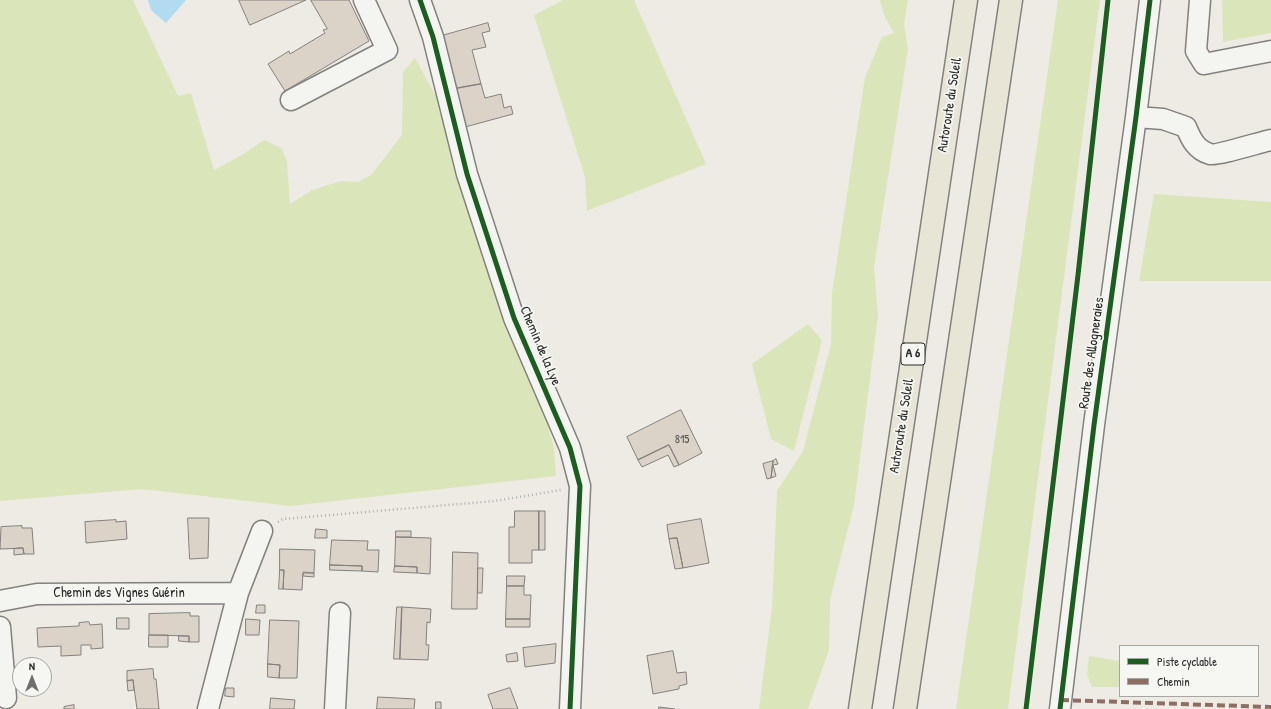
<!DOCTYPE html>
<meta charset="utf-8">
<style>
body{margin:0}
#map{position:relative;width:1271px;height:709px;overflow:hidden;background:#eeebe4;font-family:"Patrick Hand",sans-serif}
canvas{display:block}
.legend{position:absolute;left:1119px;top:645px;width:140px;height:52px;box-sizing:border-box;background:#f6f6f2;border:1px solid #a5a5a2;margin:0;padding:5px 7px;list-style:none;font-size:12px;color:#2b2b2b}
.legend li{display:flex;align-items:center;gap:8px;height:20px}
.legend b{width:20px;border:1px solid #a5a5a2}
.north{position:absolute;left:12px;top:657px;width:40px;height:40px;box-sizing:border-box;background:#f6f6f2;border:1px solid #a5a5a2;border-radius:50%;rotate:0deg;font-size:11px;font-weight:700;line-height:16px;text-align:center;color:#2b2b2b}
.north::after{content:'';display:block;margin:auto;width:14px;height:18px;background:#6f6e6c;clip-path:polygon(50% 0,100% 100%,50% 72%,0 100%)}
</style>
<div id="map">
<canvas width="1271" height="709"></canvas>
<ul class="legend">
<li><b style="height:5px;background:#1b5e20"></b>Piste cyclable</li>
<li><b style="height:5px;background:#8d6e63"></b>Chemin</li>
</ul>
<div class="north">N</div>
</div>
<script>
const ctx = document.querySelector('canvas').getContext('2d');
ctx.lineJoin = 'round';
function fillPath(path, color) { ctx.fillStyle = color; ctx.fill(path, 'evenodd'); }
function stroke(path, color, width, dash) { ctx.strokeStyle = color; ctx.lineWidth = width; ctx.lineCap = dash ? 'butt' : 'round'; ctx.setLineDash(dash || []); ctx.stroke(path); }
function write(font, color, halo, rows, align = 'center') {
  ctx.font = font + ' "Patrick Hand",sans-serif'; ctx.lineWidth = 3.5; ctx.setLineDash([]); ctx.textBaseline = 'middle'; ctx.strokeStyle = halo; ctx.fillStyle = color; for (const [text, x, y, turn = 0] of rows) {
    ctx.save(); ctx.translate(x, y); ctx.rotate((+turn || 0) * Math.PI / 180); ctx.textAlign = isNaN(turn) ? turn : align; if (halo) ctx.strokeText(text, 0, 0); ctx.fillText(text, 0, 0); ctx.restore();
  }
}
const green = new Path2D(`
 M 0,0 L 133,0 L 178,96 L 191,93 L 214,170 L 242,155 L 264,140 L 281,148 L 287,160 L 290,204 L 312,190 L 341,181 L 358,182 L 371,175 L 402,135 L 403,72 L 415,58 L 437,98 L 475,225 L 543,408 L 554,448 L 556,476 L 291,506 L 141,489 L 0,501 Z
 M 563,0 L 634,0 L 706,164 L 587,211 L 585,177 L 534,15 Z
 M 880,0 L 908,0 L 904,24 L 908,49 L 874,267 L 878,316 L 854,505 L 830,600 L 829,650 L 808,709 L 759,709 L 772,607 L 777,491 L 803,451 L 831,344 L 832,293 L 865,77 L 882,37 L 894,33 L 884,15 Z
 M 1058,0 L 1100,0 L 1008,709 L 956,709 Z
 M 1222,0 L 1271,0 L 1271,33 L 1223,42 Z
 M 1154,194 L 1271,202 L 1271,281 L 1139,281 Z
 M 808,324 L 822,340 L 794,451 L 771,439 L 752,364 Z
 M 1089,656 L 1120,661 L 1120,687 L 1092,687 L 1087,675 Z`);
const water = new Path2D(`
 M 148,0 L 186,0 L 166,23 L 151,10 Z`);
const building = new Path2D(`
 M 239,0 L 306,0 L 250,25 Z
 M 311,0 L 349,0 L 369,41 L 285,91 L 268,64 L 289,51 L 290,54 L 325,33 L 323,30 L 327,29 Z
 M 488,23 L 490,31 L 482,33 L 486,47 L 472,50 L 481,84 L 453,89 L 438,37 Z
 M 481,84 L 485,98 L 501,94 L 504,108 L 511,106 L 513,114 L 465,127 L 453,89 Z
 M 681,410 L 702,453 L 679,465 L 669,445 L 638,460 L 627,437 Z
 M 669,445 L 679,465 L 674,467 L 668,455 L 642,467 L 638,460 Z
 M 776,459 L 778,464 L 773,465 L 776,476 L 771,478 L 773,461 Z
 M 773,461 L 771,478 L 767,479 L 763,464 Z
 M 515,511 L 539,511 L 539,550 L 532,550 L 532,563 L 509,563 L 509,527 L 514,527 Z
 M 539,511 L 545,511 L 545,550 L 539,550 Z
 M 188,518 L 209,518 L 208,558 L 190,559 Z
 M 701,519 L 709,563 L 683,568 L 677,538 L 669,539 L 667,525 Z
 M 116,520 L 116,522 L 126,521 L 127,539 L 86,543 L 85,522 Z
 M 22,526 L 22,528 L 32,528 L 34,554 L 24,554 L 23,548 L 0,549 L 1,527 Z
 M 316,529 L 327,530 L 327,538 L 315,538 Z
 M 396,531 L 411,531 L 411,537 L 396,537 Z
 M 396,537 L 431,538 L 430,574 L 417,573 L 417,567 L 395,566 Z
 M 677,538 L 683,568 L 675,569 L 669,539 Z
 M 332,540 L 368,541 L 367,550 L 379,550 L 378,572 L 362,571 L 362,566 L 330,565 Z
 M 23,548 L 24,554 L 14,555 L 14,549 Z
 M 280,549 L 315,550 L 314,573 L 303,572 L 302,590 L 283,589 L 284,570 L 280,570 Z
 M 453,552 L 478,553 L 477,609 L 452,609 Z
 M 330,565 L 362,566 L 362,571 L 330,570 Z
 M 395,566 L 417,567 L 417,573 L 394,572 Z
 M 478,568 L 483,568 L 482,593 L 478,593 Z
 M 280,570 L 284,570 L 283,589 L 279,589 Z
 M 304,573 L 314,573 L 314,577 L 303,576 Z
 M 507,576 L 525,576 L 524,586 L 507,586 Z
 M 507,586 L 524,586 L 524,595 L 531,595 L 530,619 L 506,619 Z
 M 257,605 L 265,605 L 265,613 L 256,613 Z
 M 397,607 L 402,607 L 400,659 L 394,659 Z
 M 402,607 L 431,609 L 430,623 L 427,622 L 426,645 L 429,645 L 428,660 L 400,659 Z
 M 190,613 L 190,616 L 199,616 L 199,642 L 189,642 L 189,636 L 149,635 L 149,614 Z
 M 117,618 L 129,618 L 129,629 L 117,629 Z
 M 246,619 L 260,620 L 259,635 L 246,635 Z
 M 506,619 L 530,619 L 530,627 L 506,627 Z
 M 270,620 L 299,621 L 297,678 L 279,678 L 280,665 L 268,664 Z
 M 89,622 L 90,625 L 102,624 L 103,648 L 91,649 L 91,645 L 81,645 L 81,655 L 61,656 L 61,646 L 38,647 L 37,628 L 79,626 L 79,623 Z
 M 149,635 L 168,635 L 168,647 L 149,647 Z
 M 179,636 L 189,636 L 189,642 L 179,641 Z
 M 556,644 L 555,663 L 525,667 L 523,648 Z
 M 673,651 L 677,673 L 686,672 L 687,684 L 679,686 L 679,689 L 653,694 L 647,656 Z
 M 517,653 L 518,661 L 507,662 L 506,655 Z
 M 268,664 L 280,665 L 279,678 L 268,677 Z
 M 153,669 L 154,679 L 156,679 L 159,709 L 137,709 L 133,680 L 127,681 L 127,671 Z
 M 133,680 L 134,690 L 128,691 L 127,681 Z
 M 226,688 L 234,688 L 234,697 L 225,696 Z
 M 510,688 L 518,709 L 493,709 L 488,695 Z
 M 378,697 L 415,699 L 414,709 L 377,709 Z
 M 271,698 L 295,700 L 294,709 L 270,709 Z
 M 436,702 L 441,702 L 441,709 L 436,709 Z
 M 74,705 L 74,709 L 64,709 L 64,707 Z
 M 659,707 L 675,709 L 659,709 Z`);
const path = new Path2D(`
 M 278,522 L 283,519 L 495,501 L 561,490`);
const minor = new Path2D(`
 M 420,0 L 433,37 L 467,174 L 514,318 L 570,448 L 580,486 L 570,709
 M 1200,0 L 1196,51 L 1204,64 L 1271,51
 M 291,100 L 387,50 L 364,0
 M 1136,117 L 1163,119 L 1186,127 C 1191,139 1196,150 1210,154 C 1216,156 1261,142 1271,140
 M 0,601 L 37,594 L 238,593
 M 0,627 L 6,698
 M 208,709 L 238,593 L 262,531
 M 335,709 L 340,613
 M 1060,709 L 1094,425 L 1136,117 L 1150,0`);
const highway = new Path2D(`
 M 860,709 L 966,0
 M 905,709 L 1011,0`);
const quiet = new Path2D(`
 M 1061,700 L 1271,707`);
const cycleway = new Path2D(`
 M 420,0 L 433,37 L 467,174 L 514,318 L 570,448 L 580,486 L 570,709
 M 1026,709 L 1078,275 L 1108,0
 M 1060,709 L 1094,425 L 1136,117 L 1150,0`);
const numberNames = [
 ["815",682,440]
];
const shields = [
 [913,354,24]
];
const shieldNames = [
 ["A 6",913,354]
];
const streetNames = [
 ["Autoroute du Soleil",950,105,-81],
 ["Chemin de la Lye",540,346,67],
 ["Route des Allogneraies",1092,353,-82],
 ["Autoroute du Soleil",902,426,-81],
 ["Chemin des Vignes Guérin",119,593]
];
fillPath(green, '#dae6ba');
fillPath(water, '#b0dbf1');
fillPath(building, '#dbd3c7');
stroke(building, '#83817e', 1);
stroke(minor, '#83817e', 23);
stroke(highway, '#83817e', 25);
stroke(path, '#afafad', 2.5, [1, 3]);
stroke(minor, '#f4f4f1', 20);
stroke(highway, '#e8e5d7', 22);
stroke(quiet, '#8d6e63', 4, [8, 4]);
stroke(cycleway, '#1b5e20', 5);
write('12px', '#575552', null, numberNames);
for (const [x, y, w] of shields) { const box = new Path2D(); box.roundRect(x - w / 2, y - 11, w, 22, 3); ctx.fillStyle = '#f6f6f2'; ctx.fill(box); stroke(box, '#2b2b2b', 1); }
write('bold 13px', '#2b2b2b', null, shieldNames);
write('14px', '#2b2b2b', '#f6f6f2', streetNames);
</script>
